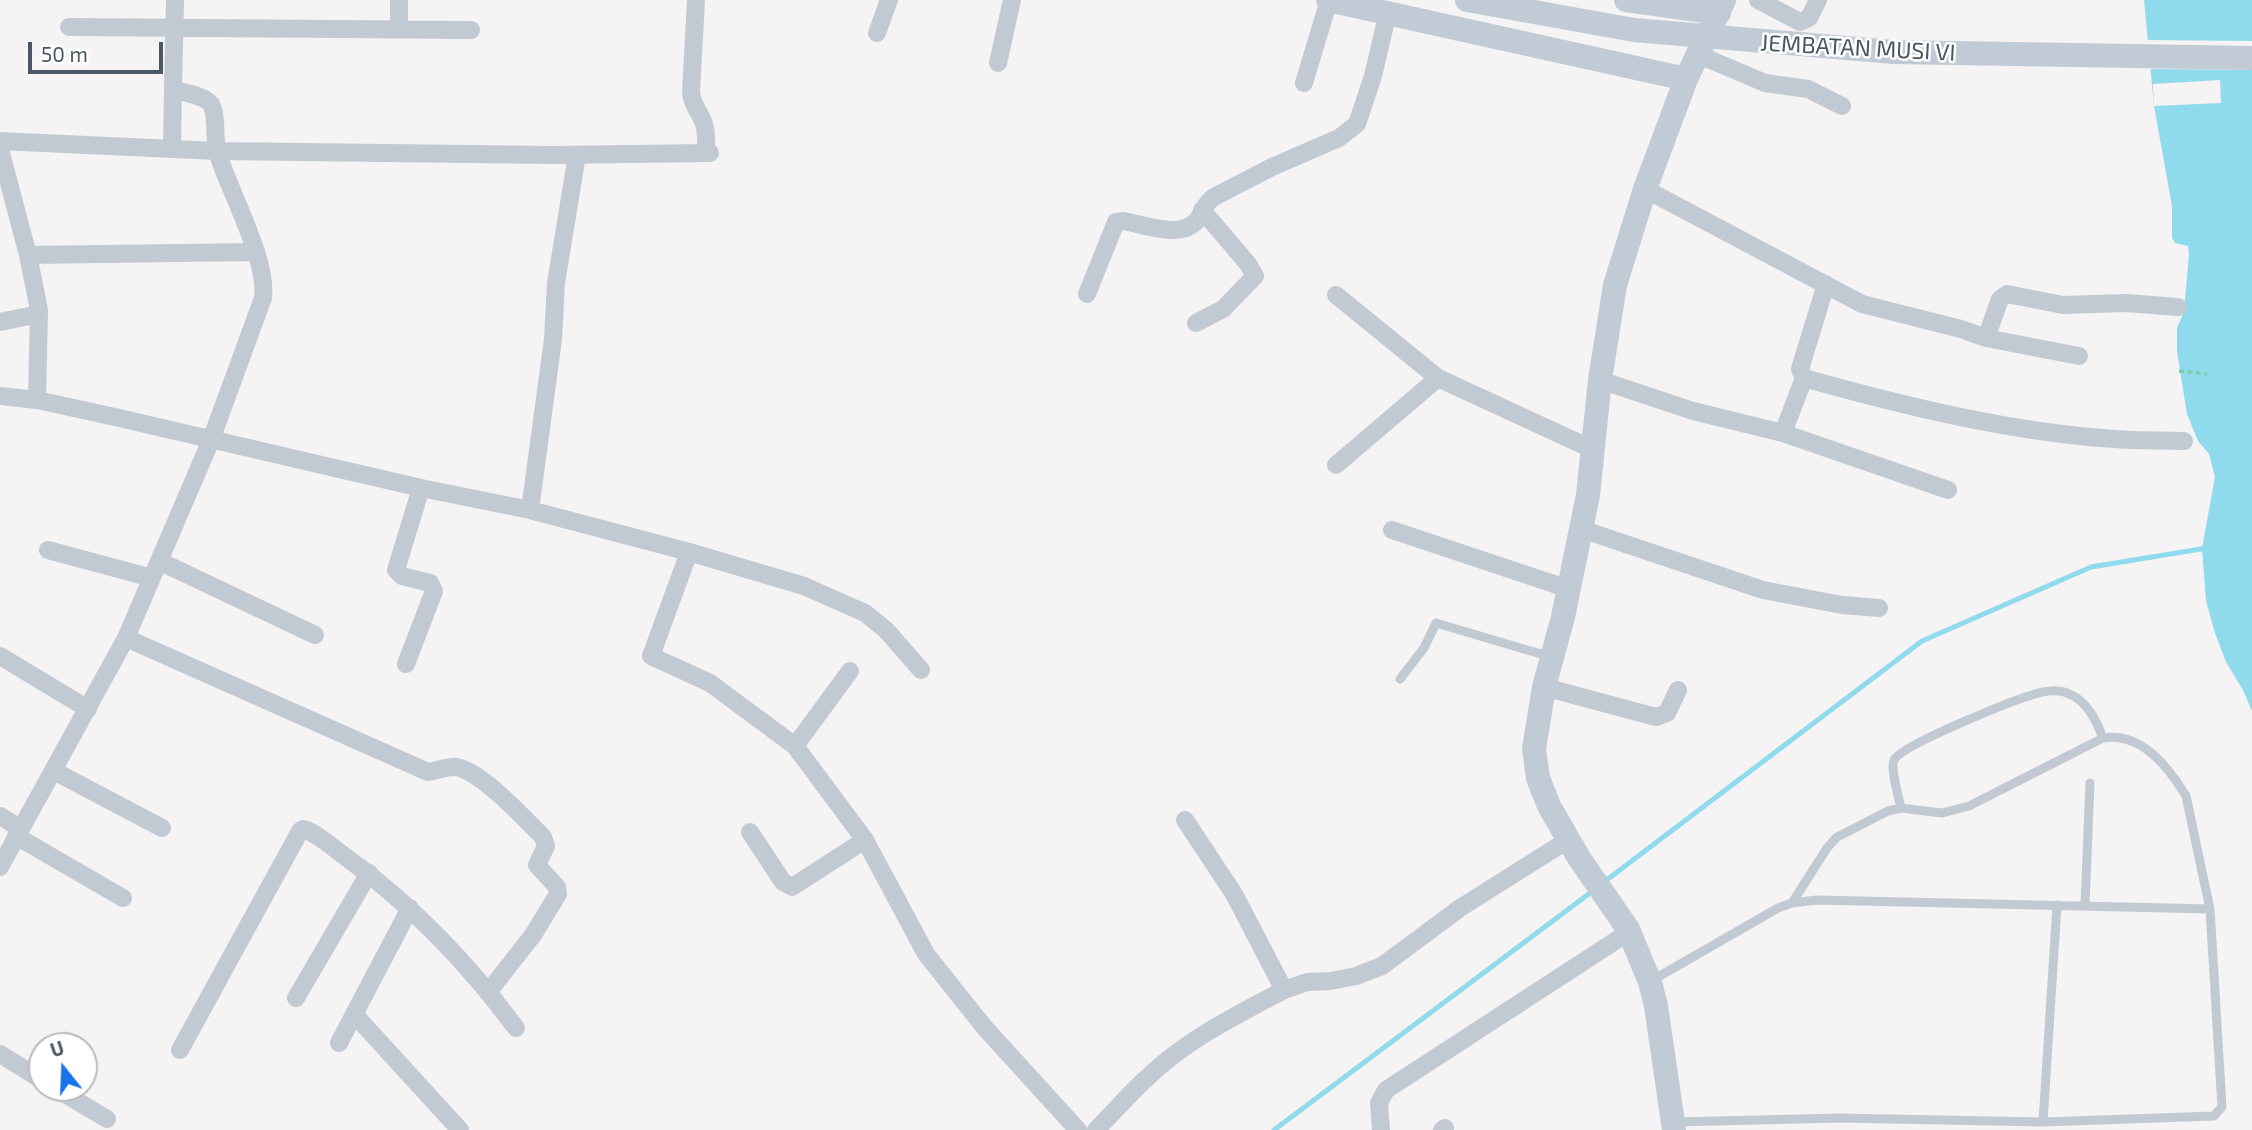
<!DOCTYPE html>
<style>
body{margin:0}
#map{position:relative;width:2252px;height:1130px;overflow:hidden;background:#f5f3f3;font-family:"Exo 2",sans-serif}
canvas{display:block}
.north{position:absolute;left:28px;top:1032px;width:70px;height:70px;box-sizing:border-box;background:#fff;border:2px solid #b7bbc0;border-radius:50%;rotate:342deg;font-size:19px;font-weight:700;line-height:28px;text-align:center;color:#4a5661}
.north::after{content:'';display:block;margin:auto;width:24px;height:32px;background:#1a73e8;clip-path:polygon(50% 0,100% 100%,50% 72%,0 100%)}
.scale{position:absolute;left:28px;top:42px;width:135px;height:32px;box-sizing:border-box;border:4px solid #4a5661;border-top:0;padding-left:9px;font-size:21px;line-height:24px;white-space:nowrap;color:#4a5661;-webkit-text-stroke:5px #fff;paint-order:stroke}
</style>
<div id="map">
<canvas width="2252" height="1130"></canvas>
<div class="north">U</div>
<div class="scale">50 m</div>
</div>
<script>
const ctx = document.querySelector('canvas').getContext('2d');
ctx.lineJoin = 'round';
function fillPath(path, color) { ctx.fillStyle = color; ctx.fill(path, 'evenodd'); }
function stroke(path, color, width, dash) { ctx.strokeStyle = color; ctx.lineWidth = width; ctx.lineCap = dash ? 'butt' : 'round'; ctx.setLineDash(dash || []); ctx.stroke(path); }
function write(font, color, halo, rows, align = 'center') {
  ctx.font = font + ' "Exo 2",sans-serif'; ctx.lineWidth = 5; ctx.setLineDash([]); ctx.textBaseline = 'middle'; ctx.strokeStyle = halo; ctx.fillStyle = color; for (const [text, x, y, turn = 0] of rows) {
    ctx.save(); ctx.translate(x, y); ctx.rotate((+turn || 0) * Math.PI / 180); ctx.textAlign = isNaN(turn) ? turn : align; if (halo) ctx.strokeText(text, 0, 0); ctx.fillText(text, 0, 0); ctx.restore();
  }
}
const water = new Path2D(`
 M 2144,0 L 2252,0 L 2252,711 L 2243,690 L 2226,662 L 2215,633 L 2206,601 L 2202,548 L 2215,477 L 2209,454 L 2198,441 L 2187,414 L 2177,352 L 2177,328 L 2184,312 L 2189,253 L 2188,246 L 2175,243 L 2172,238 L 2172,206 L 2154,106 Z`);
const pier = new Path2D(`
 M 2144,40 L 2252,41 L 2252,70 L 2147,69 Z
 M 2220,80 L 2221,103 L 2154,106 L 2153,84 Z`);
const stream = new Path2D(`
 M 1604,882 L 1922,641 L 2091,567 L 2207,548
 M 1274,1130 L 1594,890`);
const path = new Path2D(`
 M 2179,371 L 2207,374`);
const lane = new Path2D(`
 M 1400,679 L 1424,648 L 1436,623 L 1551,657
 M 1901,808 C 1899,798 1890,768 1894,760 C 1901,745 2014,700 2035,694 C 2044,691 2058,689 2067,693 C 2087,700 2096,720 2103,738
 M 1792,903 L 1827,848 L 1837,837 L 1849,831 L 1888,811 L 1901,808 L 1942,813 L 1969,806 L 2103,738 C 2141,732 2168,766 2186,796 L 2210,909
 M 2085,905 L 2090,783
 M 1651,981 L 1778,908 L 1792,903 L 1817,900 L 2210,909 L 2222,1107 L 2214,1116 L 2043,1122 L 1840,1118 L 1675,1122
 M 2043,1122 L 2057,905`);
const street = new Path2D(`
 M 399,0 L 399,28
 M 696,0 L 691,92 C 692,106 700,112 704,124 C 707,133 706,144 706,153
 M 1758,0 L 1800,22 L 1809,18 L 1818,0
 M 69,27 L 471,30
 M 877,33 L 889,0
 M 1699,55 L 1765,83 L 1808,89 L 1842,106
 M 998,63 L 1012,0
 M 1304,83 L 1329,0
 M 0,141 L 217,151 L 552,155 L 710,153
 M 0,149 L 28,255 L 255,252
 M 172,149 L 173,89
 M 1645,189 L 1862,304 L 1961,329 L 1986,338 L 2000,299 L 2007,294 L 2063,305 L 2126,303 L 2178,307
 M 28,255 L 39,310 L 37,400
 M 1826,284 L 1800,369 L 1804,378 C 1904,406 2010,432 2114,439 C 2137,441 2161,440 2184,441
 M 1087,294 L 1116,222 L 1124,221 C 1144,225 1183,240 1198,219 C 1204,210 1205,203 1214,197 L 1272,167 L 1339,138 L 1357,124 L 1373,76 L 1388,12
 M 1336,295 L 1438,378 L 1594,450
 M 0,322 L 39,314
 M 1196,323 L 1223,309 L 1255,276 L 1248,264 L 1202,210
 M 1986,338 L 2079,356
 M 1600,380 L 1693,411 L 1783,433 L 1948,490
 M 0,396 L 37,400 L 115,417 L 421,488 L 530,510 L 689,552 L 804,586 L 865,613 L 886,630 L 921,670
 M 1783,433 L 1804,378
 M 1336,465 L 1438,378
 M 530,510 L 553,339 L 556,283 L 577,155
 M 1581,529 L 1763,590 L 1842,605 L 1879,608
 M 1392,530 L 1569,589
 M 48,550 L 152,578
 M 689,552 L 651,656 L 710,683 L 795,746 L 865,840 L 926,954 L 985,1028 L 1078,1130
 M 159,561 L 315,635
 M 126,638 L 428,772 C 438,771 446,766 456,767 C 481,771 524,818 543,837 L 546,846 L 537,865 L 557,887 L 558,894 L 533,935 L 489,991
 M 0,656 L 88,709
 M 406,664 L 434,591 L 430,583 L 402,576 L 396,570 L 421,488
 M 1544,687 L 1656,717 L 1667,713 L 1678,690
 M 795,746 L 850,671
 M 54,771 L 162,828
 M 0,816 L 21,829
 M 1185,820 L 1234,894 L 1284,990 L 1307,982 L 1331,981 L 1356,976 L 1382,966 L 1460,908 L 1568,840
 M 750,832 L 783,882 L 792,887 L 865,840
 M 16,836 L 123,898
 M 0,867 L 126,638 L 211,440 L 263,298 C 268,260 230,193 218,154 C 213,139 218,120 212,106 C 208,96 183,93 173,89 L 175,0
 M 296,998 L 369,873
 M 354,1014 L 460,1130
 M 339,1043 L 410,908
 M 180,1050 L 300,831 L 303,829 C 317,833 331,846 343,855 C 410,903 467,962 516,1028
 M 0,1054 L 42,1080
 M 55,1088 L 107,1119
 M 1096,1130 C 1114,1112 1130,1093 1149,1076 C 1188,1039 1237,1015 1284,990
 M 1381,1130 L 1379,1103 L 1386,1090 L 1629,932
 M 1442,1130 L 1445,1128`);
const secondary = new Path2D(`
 M 1328,0 L 1686,79
 M 1626,0 L 1719,13
 M 1674,1130 L 1656,1006 L 1650,982 L 1628,929 L 1579,858 L 1549,806 L 1538,778 L 1534,749 L 1544,687 L 1563,617 L 1588,495 L 1600,380 L 1615,285 L 1645,189 L 1686,79 L 1724,0`);
const secondaryBridge = new Path2D(`
 M 1467,0 L 1634,30 L 1894,52 L 2252,58`);
const streetNames = [
 ["JEMBATAN MUSI VI",1858,48,3]
];
fillPath(water, '#90daee');
fillPath(pier, '#f5f3f3');
stroke(stream, '#90daee', 5);
stroke(path, '#7ad0a6', 3.5, [5, 3.5]);
stroke(lane, '#c1cad2', 9);
stroke(street, '#c1cad2', 18);
stroke(secondary, '#c1cbd6', 24);
stroke(secondaryBridge, '#c1cbd6', 24);
write('23px', '#4a5661', '#fff', streetNames);
</script>
